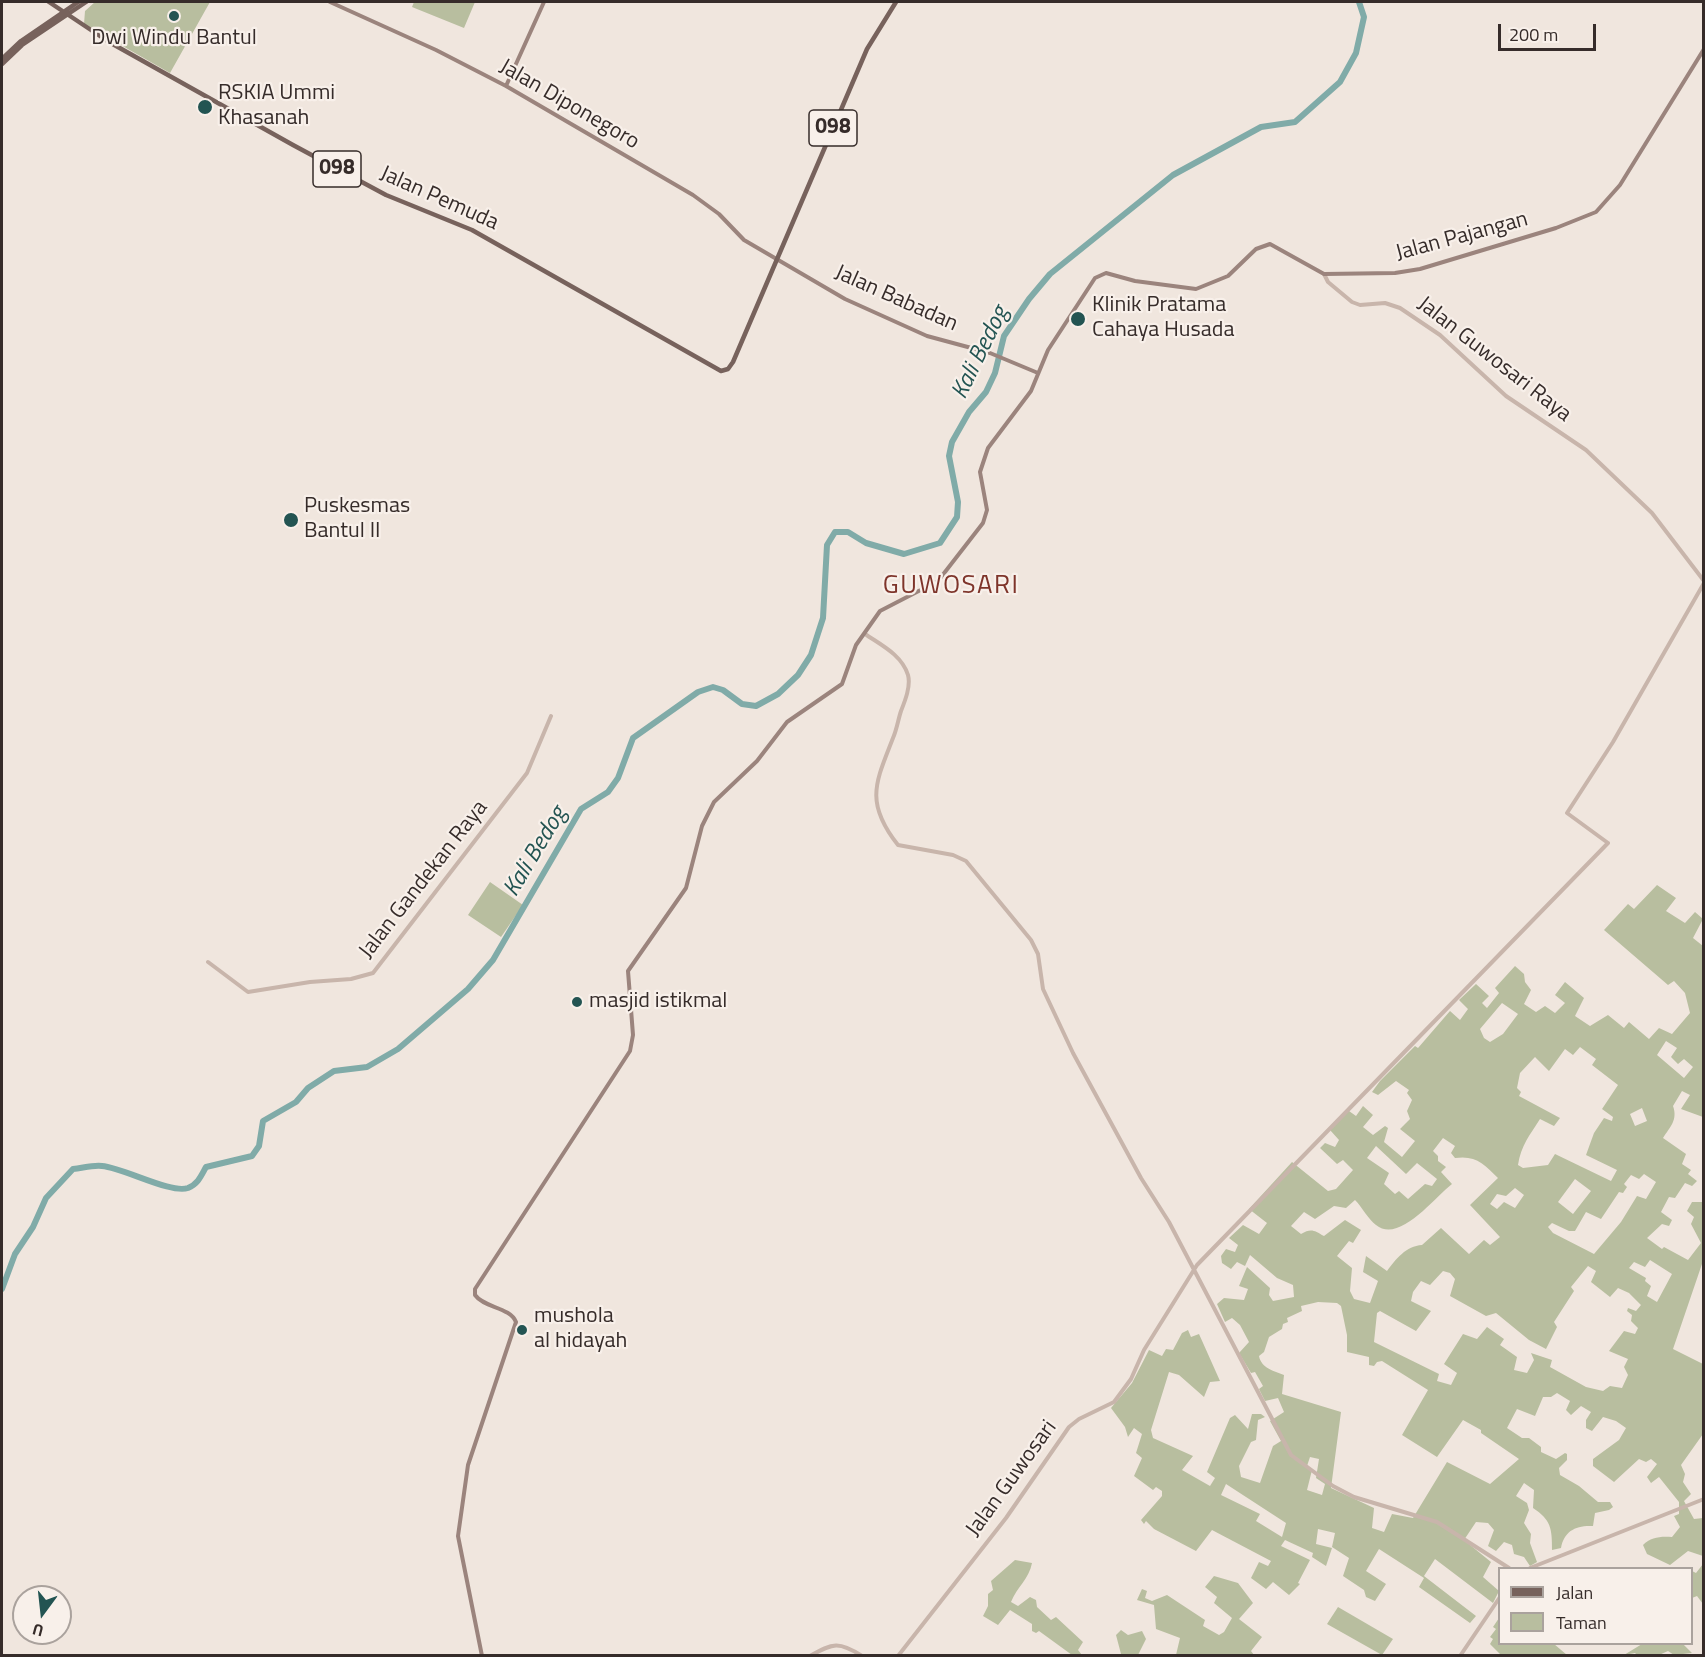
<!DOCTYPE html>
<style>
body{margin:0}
#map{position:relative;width:1705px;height:1657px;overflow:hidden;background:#f0e6de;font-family:"Titillium Web",sans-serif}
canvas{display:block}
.frame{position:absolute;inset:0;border:3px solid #362c2a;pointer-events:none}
.legend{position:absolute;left:1498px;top:1567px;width:195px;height:78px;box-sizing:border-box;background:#f8f0ea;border:2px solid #aaa29d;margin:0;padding:8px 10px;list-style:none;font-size:18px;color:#362c2a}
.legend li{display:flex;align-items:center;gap:12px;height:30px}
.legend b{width:30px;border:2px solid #aaa29d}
.north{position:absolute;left:12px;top:1585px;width:60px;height:60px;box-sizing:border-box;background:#f8f0ea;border:2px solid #aaa29d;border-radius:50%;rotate:195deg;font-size:16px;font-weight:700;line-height:24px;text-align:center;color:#362c2a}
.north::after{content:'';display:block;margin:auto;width:21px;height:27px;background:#235452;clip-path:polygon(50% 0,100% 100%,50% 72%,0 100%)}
.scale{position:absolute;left:1498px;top:24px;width:98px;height:27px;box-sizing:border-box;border:3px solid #362c2a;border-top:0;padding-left:8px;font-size:18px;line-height:21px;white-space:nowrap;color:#362c2a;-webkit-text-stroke:4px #f8f0ea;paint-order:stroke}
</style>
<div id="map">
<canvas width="1705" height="1657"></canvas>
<div class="frame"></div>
<ul class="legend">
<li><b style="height:8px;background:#77625c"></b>Jalan</li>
<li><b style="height:16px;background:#b8be9f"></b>Taman</li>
</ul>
<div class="north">U</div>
<div class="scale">200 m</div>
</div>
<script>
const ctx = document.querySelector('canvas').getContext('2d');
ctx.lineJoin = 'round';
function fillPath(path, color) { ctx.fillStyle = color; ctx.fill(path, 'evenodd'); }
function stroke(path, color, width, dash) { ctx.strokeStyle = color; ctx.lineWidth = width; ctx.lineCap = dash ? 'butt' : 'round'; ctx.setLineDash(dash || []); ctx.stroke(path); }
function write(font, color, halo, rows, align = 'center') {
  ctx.font = font + ' "Titillium Web",sans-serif'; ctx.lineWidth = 4.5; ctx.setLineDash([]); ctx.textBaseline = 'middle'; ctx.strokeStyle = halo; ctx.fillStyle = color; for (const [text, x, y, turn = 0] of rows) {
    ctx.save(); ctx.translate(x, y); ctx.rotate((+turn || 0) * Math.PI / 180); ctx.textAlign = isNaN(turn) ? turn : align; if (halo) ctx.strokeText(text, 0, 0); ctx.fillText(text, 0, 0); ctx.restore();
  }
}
const green = new Path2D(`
 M 95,2 L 210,2 L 170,73 L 84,24 L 85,11 Z
 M 414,2 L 475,2 L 464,28 L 412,7 Z
 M 490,882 L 523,905 L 501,937 L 468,915 Z
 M 1657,885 L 1676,898 L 1666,911 L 1685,923 L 1695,912 L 1703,919 L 1693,938 L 1703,946 L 1703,1117 L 1681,1109 L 1690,1095 L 1682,1091 L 1673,1106 C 1678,1120 1670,1127 1663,1138 L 1686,1154 L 1682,1164 L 1691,1170 L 1688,1174 L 1697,1181 L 1692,1186 L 1685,1183 L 1675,1198 L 1669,1197 L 1661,1212 L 1672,1220 L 1669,1226 L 1662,1224 L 1647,1238 L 1662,1249 L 1664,1247 L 1688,1260 L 1701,1243 L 1691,1224 L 1694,1217 L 1687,1211 L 1692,1202 L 1703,1202 L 1703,1261 L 1673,1349 L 1703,1364 L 1703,1434 L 1681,1465 L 1685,1474 L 1683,1482 L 1691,1494 L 1684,1501 L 1694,1519 L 1703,1518 L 1703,1556 L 1688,1551 L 1670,1565 L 1647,1554 L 1643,1545 C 1651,1537 1661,1536 1672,1537 L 1680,1527 L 1674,1516 L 1679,1514 L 1679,1502 L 1659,1477 L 1651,1483 L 1647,1477 L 1657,1464 L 1651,1459 L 1646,1462 L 1639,1459 L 1614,1482 L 1593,1466 L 1593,1459 L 1619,1440 L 1626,1428 L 1616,1421 L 1603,1417 L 1592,1431 L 1586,1428 L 1586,1420 L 1591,1412 L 1581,1406 L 1571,1415 L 1566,1410 L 1570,1401 L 1557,1393 L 1551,1397 L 1543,1397 L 1535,1416 L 1517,1409 L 1507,1428 L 1522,1438 L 1529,1438 L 1541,1447 L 1541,1452 L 1556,1459 L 1565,1453 L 1567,1454 L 1567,1460 L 1559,1468 L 1560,1475 L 1579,1486 L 1598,1502 L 1610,1502 L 1613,1507 L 1609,1510 L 1595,1513 L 1593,1526 C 1576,1525 1564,1531 1561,1548 L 1552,1550 C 1552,1528 1551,1520 1533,1508 L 1534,1490 L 1524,1483 L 1516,1496 L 1527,1503 L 1529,1510 L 1524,1523 L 1531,1534 L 1530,1543 L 1537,1562 L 1530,1566 L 1524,1557 L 1514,1554 L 1512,1545 L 1504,1542 L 1496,1551 L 1488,1546 L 1494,1530 L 1488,1523 L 1476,1522 L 1464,1540 L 1491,1562 L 1483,1577 L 1499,1591 L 1493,1603 L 1435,1559 L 1424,1576 L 1476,1616 L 1470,1623 L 1419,1587 L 1424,1578 L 1379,1549 L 1366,1571 L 1386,1584 L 1375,1601 L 1366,1597 L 1364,1590 L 1343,1576 L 1349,1558 L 1332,1547 L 1335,1533 L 1318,1529 L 1316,1544 L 1332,1548 L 1326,1566 L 1312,1557 L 1313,1553 L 1285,1540 L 1281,1546 L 1310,1560 L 1298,1583 L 1300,1584 L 1289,1595 L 1273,1582 L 1266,1589 L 1251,1578 L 1259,1562 L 1268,1566 L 1271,1561 L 1212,1530 L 1196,1551 L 1154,1529 L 1146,1521 L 1144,1524 L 1141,1520 L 1162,1496 L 1162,1491 L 1156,1487 L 1153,1490 L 1134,1476 L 1142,1458 L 1136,1453 L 1142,1434 L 1134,1428 L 1128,1437 L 1125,1427 L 1111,1408 L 1132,1383 L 1149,1350 L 1162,1356 L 1166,1349 L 1173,1350 L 1182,1333 L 1188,1330 L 1191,1337 L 1199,1334 L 1220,1381 L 1210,1382 L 1204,1397 L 1179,1375 L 1169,1372 L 1151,1430 L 1153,1438 L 1193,1456 L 1182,1470 L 1210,1486 L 1215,1478 L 1207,1472 L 1230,1418 L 1235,1415 L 1248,1429 L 1252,1414 L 1261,1414 L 1265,1417 L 1258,1420 L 1256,1440 L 1251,1442 L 1239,1466 L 1241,1477 L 1260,1483 L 1273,1446 L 1281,1441 L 1270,1421 L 1284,1412 L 1278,1398 L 1265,1401 L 1259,1389 L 1263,1386 L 1255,1372 L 1251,1373 L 1239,1353 L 1249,1342 L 1240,1325 L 1232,1318 L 1225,1322 L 1217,1304 L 1224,1298 L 1244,1300 L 1248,1289 L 1239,1286 L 1247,1267 L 1270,1288 L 1269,1295 L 1273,1301 L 1294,1297 L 1293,1285 L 1277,1278 L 1250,1255 L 1245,1266 L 1237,1262 L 1231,1269 L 1222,1263 L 1221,1256 L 1226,1249 L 1235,1252 L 1238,1245 L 1229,1238 L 1243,1225 L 1259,1234 L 1267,1223 L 1249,1209 L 1292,1162 L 1328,1191 L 1336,1189 L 1353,1170 L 1343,1160 L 1337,1164 L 1320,1148 L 1325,1143 L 1335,1147 L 1339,1140 L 1330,1130 L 1349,1111 L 1356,1116 L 1363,1106 L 1373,1115 L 1363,1127 L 1373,1135 L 1385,1126 L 1388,1128 L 1384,1142 L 1402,1157 L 1415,1141 L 1400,1129 L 1410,1119 L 1407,1111 L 1412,1100 L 1407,1093 L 1409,1090 L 1396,1081 L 1378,1095 L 1372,1092 L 1380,1081 L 1415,1046 L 1418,1048 L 1450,1011 L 1460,1020 L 1468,1009 L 1459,1000 L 1476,984 L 1489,996 L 1482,1003 L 1487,1008 L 1499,993 L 1495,988 L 1515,966 L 1524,974 L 1525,982 L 1531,990 L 1524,1004 L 1536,1012 L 1545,1006 L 1555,1013 L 1565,1003 L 1555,995 L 1565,982 L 1584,998 L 1575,1016 L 1590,1026 L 1608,1015 L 1624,1028 L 1629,1022 L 1649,1039 L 1659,1028 L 1672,1034 L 1690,1013 L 1685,993 L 1674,981 L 1668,985 L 1604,930 L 1628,904 L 1634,909 ZM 1502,1003 L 1518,1014 L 1503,1034 L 1490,1042 L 1484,1038 L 1480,1029 ZM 1666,1041 L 1677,1048 L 1671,1057 L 1678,1064 L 1684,1059 L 1693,1067 L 1684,1078 L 1657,1055 ZM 1580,1047 L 1596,1059 L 1592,1065 L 1618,1085 L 1602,1109 L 1613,1117 L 1612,1121 L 1604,1118 L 1594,1133 L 1586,1155 L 1617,1170 L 1611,1181 L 1555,1154 L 1548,1165 L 1523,1168 L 1518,1165 C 1521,1145 1530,1135 1540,1119 L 1554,1126 L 1560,1118 L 1519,1096 L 1521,1092 L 1517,1088 L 1520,1073 L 1535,1057 L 1549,1071 L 1565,1049 L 1573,1055 ZM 1642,1108 L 1647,1121 L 1635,1126 L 1630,1114 ZM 1443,1138 L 1455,1146 L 1451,1153 L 1455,1158 C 1476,1155 1484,1164 1498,1178 L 1470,1205 L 1500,1237 L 1490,1245 L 1484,1240 L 1469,1254 L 1441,1228 L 1422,1245 C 1406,1246 1396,1259 1387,1271 L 1366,1256 L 1363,1272 L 1378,1281 L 1370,1303 L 1354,1299 L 1350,1291 L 1352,1268 L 1337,1256 L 1349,1241 L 1353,1243 L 1361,1230 L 1345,1220 L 1324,1236 C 1314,1230 1311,1228 1301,1234 L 1291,1226 L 1304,1212 L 1315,1219 L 1334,1206 L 1346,1208 L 1355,1200 C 1362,1207 1368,1219 1376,1225 C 1399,1244 1434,1198 1452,1184 L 1441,1172 L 1446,1167 L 1438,1161 L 1438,1156 L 1433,1151 ZM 1376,1146 L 1406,1174 L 1417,1163 L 1437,1179 L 1432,1186 L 1425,1184 L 1408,1199 L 1399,1191 L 1395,1194 L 1384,1184 L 1389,1173 L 1367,1158 ZM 1644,1174 L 1656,1182 L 1646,1199 L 1637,1196 L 1621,1222 L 1594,1254 L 1553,1233 L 1548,1227 L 1552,1223 L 1569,1231 L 1575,1231 L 1586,1212 L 1601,1219 L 1619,1192 L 1623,1193 L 1627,1187 L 1624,1184 L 1631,1175 L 1639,1179 ZM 1575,1179 L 1591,1191 L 1573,1214 L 1558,1202 ZM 1515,1188 L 1524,1195 L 1515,1208 L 1504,1202 L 1497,1209 L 1490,1204 L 1497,1194 L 1506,1196 ZM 1650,1260 L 1672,1274 L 1657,1302 L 1647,1296 L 1651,1286 L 1645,1281 L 1646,1278 L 1629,1268 L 1634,1262 L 1645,1267 ZM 1588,1266 L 1596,1271 L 1591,1282 L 1610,1297 L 1618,1288 L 1629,1293 L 1641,1305 L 1636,1311 L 1628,1308 L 1627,1311 L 1632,1315 L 1631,1321 L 1638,1328 L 1635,1334 L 1624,1331 L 1609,1351 L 1628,1359 L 1624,1367 L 1628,1375 L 1622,1388 L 1610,1386 L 1603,1391 L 1586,1387 L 1550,1367 L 1552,1360 L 1531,1353 L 1534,1360 L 1527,1373 L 1514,1370 L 1517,1357 L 1500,1345 L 1504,1339 L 1487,1327 L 1477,1339 L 1463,1334 L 1444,1364 L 1457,1373 L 1451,1385 L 1437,1381 L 1439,1374 L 1374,1342 L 1377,1313 L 1380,1311 L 1416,1331 L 1431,1311 L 1411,1301 L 1413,1292 L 1421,1281 L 1430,1285 L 1443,1271 L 1450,1273 L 1455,1279 L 1450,1296 L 1486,1316 L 1496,1313 L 1529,1340 L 1546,1349 L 1557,1327 L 1554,1322 L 1574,1291 L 1571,1287 ZM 1318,1302 L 1337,1303 L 1341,1306 L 1347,1335 L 1347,1352 L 1369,1357 L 1369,1365 L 1374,1366 L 1377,1362 L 1382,1361 L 1428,1390 L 1402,1435 L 1437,1457 L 1463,1420 L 1481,1430 L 1481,1433 L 1519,1459 L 1490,1484 L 1447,1462 L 1413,1518 L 1392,1514 L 1384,1532 L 1372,1528 L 1374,1508 L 1331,1488 L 1341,1412 L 1282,1394 L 1284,1375 C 1274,1371 1261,1368 1259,1356 L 1264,1352 L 1269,1337 L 1282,1329 L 1283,1324 L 1288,1322 L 1287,1318 L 1302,1311 L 1301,1306 ZM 1310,1457 L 1319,1459 L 1316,1478 L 1325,1484 L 1322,1495 L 1307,1490 L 1312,1470 L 1307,1466 ZM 1226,1484 L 1286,1523 L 1282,1537 L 1256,1521 L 1260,1514 L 1221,1495 Z
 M 1015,1560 L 1032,1563 C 1029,1579 1017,1587 1011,1602 L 1018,1606 L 1030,1597 L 1036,1600 L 1037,1607 L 1051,1620 L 1056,1617 L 1083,1642 L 1078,1650 L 1082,1655 L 1072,1655 L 1039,1631 L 1036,1633 L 1032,1631 L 1032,1624 L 1010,1610 L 998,1625 L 983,1616 L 988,1606 L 988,1594 L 993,1590 L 991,1581 Z
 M 1703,1564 L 1703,1604 L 1697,1596 L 1692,1598 L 1692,1571 L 1696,1573 Z
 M 1214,1576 L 1238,1583 L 1253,1603 L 1239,1619 L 1262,1637 L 1251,1651 L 1254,1655 L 1176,1655 L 1180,1638 L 1156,1629 L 1154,1605 L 1137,1600 L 1142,1589 L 1147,1591 L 1145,1598 L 1152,1601 L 1167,1595 L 1205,1620 L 1203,1626 L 1219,1635 L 1224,1632 L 1232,1618 L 1214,1603 L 1217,1597 L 1205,1587 Z
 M 1338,1607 L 1393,1639 L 1382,1655 L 1327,1624 Z
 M 1499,1618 L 1500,1644 L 1554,1644 L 1567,1655 L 1501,1655 L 1490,1644 L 1493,1639 L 1490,1637 L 1496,1629 L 1493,1627 Z
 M 1121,1630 L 1128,1635 L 1142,1631 L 1146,1639 L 1138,1655 L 1121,1654 L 1116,1635 Z
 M 1642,1644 L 1683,1644 L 1692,1653 L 1674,1655 L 1668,1651 L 1659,1655 L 1637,1655 L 1635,1653 L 1624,1655 Z`);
const river = new Path2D(`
 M 2,1289 L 15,1254 L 33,1227 L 46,1198 L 73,1169 C 83,1168 92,1165 102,1166 C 124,1168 171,1194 188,1188 C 198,1184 201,1176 206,1167 L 252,1156 L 259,1146 L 263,1121 L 296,1102 L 308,1088 L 334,1071 L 367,1067 L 398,1049 L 468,989 L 493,960 L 581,809 L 608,792 L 618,778 L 633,738 L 698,692 L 713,687 L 723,690 L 742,704 L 756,706 L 778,694 L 798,675 L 811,655 L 823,618 L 827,545 L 835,532 L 848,532 L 866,543 L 904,554 L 940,543 L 957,517 L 958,502 L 949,456 L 952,442 L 969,412 L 986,392 L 995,373 L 1004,336 L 1029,299 L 1050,274 L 1173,175 L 1261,127 L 1295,122 L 1340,82 L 1356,53 L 1364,17 L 1359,2`);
const tertiary = new Path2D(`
 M 1324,274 L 1328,282 L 1352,302 L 1360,305 L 1385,303 L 1400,308 L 1440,335 L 1506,396 L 1586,450 L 1652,513 L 1704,581
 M 865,634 C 881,645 902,655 908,675 C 911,686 905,701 901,711 C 898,720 897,729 893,738 C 876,782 864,802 898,845 L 953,855 L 966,861 L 1031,940 L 1038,954 L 1043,989 L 1073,1053 L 1141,1178 L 1169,1222 L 1291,1455 L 1333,1486 L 1354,1497 L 1437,1522 L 1509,1568
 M 208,962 L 248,992 L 310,982 L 351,979 L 373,973 L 527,773 L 551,716
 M 1530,1568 L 1704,1499
 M 810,1656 C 833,1643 839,1641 862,1656
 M 898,1656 L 1006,1518 L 1069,1427 L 1079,1419 L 1114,1402 L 1131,1379 L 1144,1350 L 1197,1265 L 1608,843 L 1567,813 L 1613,742 L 1704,583
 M 1460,1656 L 1500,1597`);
const secondary = new Path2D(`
 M 330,2 L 436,50 L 506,86 L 693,195 L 719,214 L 744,240 L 845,299 L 927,336 L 990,353 L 1038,373
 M 506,86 L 544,2
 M 482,1656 L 458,1536 L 468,1465 L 516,1322 C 510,1307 484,1308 475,1295 L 475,1289 L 630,1051 L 633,1035 L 628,971 L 686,888 L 702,826 L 714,802 L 757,761 L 787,722 L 842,684 L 856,645 L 880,611 L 938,581 L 983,523 L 987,510 L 980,472 L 988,448 L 1031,391 L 1048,350 L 1095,278 L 1106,273 L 1135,281 L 1196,289 L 1228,276 L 1256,249 L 1270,244 L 1324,274 L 1395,273 L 1420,269 L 1556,228 L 1596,212 L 1620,185 L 1704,49`);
const primary = new Path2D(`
 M 49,2 L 109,42 L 293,145 L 386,195 L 472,230 L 721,371 L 728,369 L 733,362 L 867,49 L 896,2
 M 2,59 L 21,41 L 78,2
 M 2,64 L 22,45 L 86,2`);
const markers = [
 [174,16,6,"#235452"],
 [205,107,8,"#235452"],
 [1078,319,8,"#235452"],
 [291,520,8,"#235452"],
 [577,1002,6,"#235452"],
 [522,1330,6,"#235452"]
];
const shields = [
 [833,128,48],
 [337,169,48]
];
const shieldNames = [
 ["098",833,128],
 ["098",337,169]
];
const poiNames = [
 ["Dwi Windu Bantul",174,39,"center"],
 ["RSKIA Ummi",218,94],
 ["Khasanah",218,119],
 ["Klinik Pratama",1092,306],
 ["Cahaya Husada",1092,331],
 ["Puskesmas",304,507],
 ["Bantul II",304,532],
 ["masjid istikmal",589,1002],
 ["mushola",534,1317],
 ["al hidayah",534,1342]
];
const streetNames = [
 ["Jalan Diponegoro",569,105,30],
 ["Jalan Pemuda",439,199,24],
 ["Jalan Pajangan",1462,237,-15],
 ["Jalan Babadan",896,299,24],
 ["Jalan Guwosari Raya",1494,360,38],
 ["Jalan Gandekan Raya",424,880,-52],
 ["Jalan Guwosari",1012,1479,-54]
];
const waterNames = [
 ["Kali Bedog",981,353,-64],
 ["Kali Bedog",536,852,-59]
];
const quarterNames = [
 ["GUWOSARI",951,587]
];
fillPath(green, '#b8be9f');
stroke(river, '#80aba8', 6);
stroke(tertiary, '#c8b5ab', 4);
stroke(secondary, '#9b847d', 4);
stroke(primary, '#77625c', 4.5);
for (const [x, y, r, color] of markers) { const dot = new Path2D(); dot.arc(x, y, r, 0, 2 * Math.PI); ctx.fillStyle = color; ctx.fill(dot); stroke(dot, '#f8f0ea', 2); }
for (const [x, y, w] of shields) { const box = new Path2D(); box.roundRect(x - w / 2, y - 18, w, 36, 4.5); ctx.fillStyle = '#f8f0ea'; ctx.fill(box); stroke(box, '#362c2a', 1.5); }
write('bold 21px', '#362c2a', null, shieldNames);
write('22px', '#362c2a', '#f8f0ea', poiNames, 'left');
write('22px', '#362c2a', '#f8f0ea', streetNames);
write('italic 24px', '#235452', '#f8f0ea', waterNames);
ctx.letterSpacing = '1.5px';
write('26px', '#7e342a', '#f8f0ea', quarterNames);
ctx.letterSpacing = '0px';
</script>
